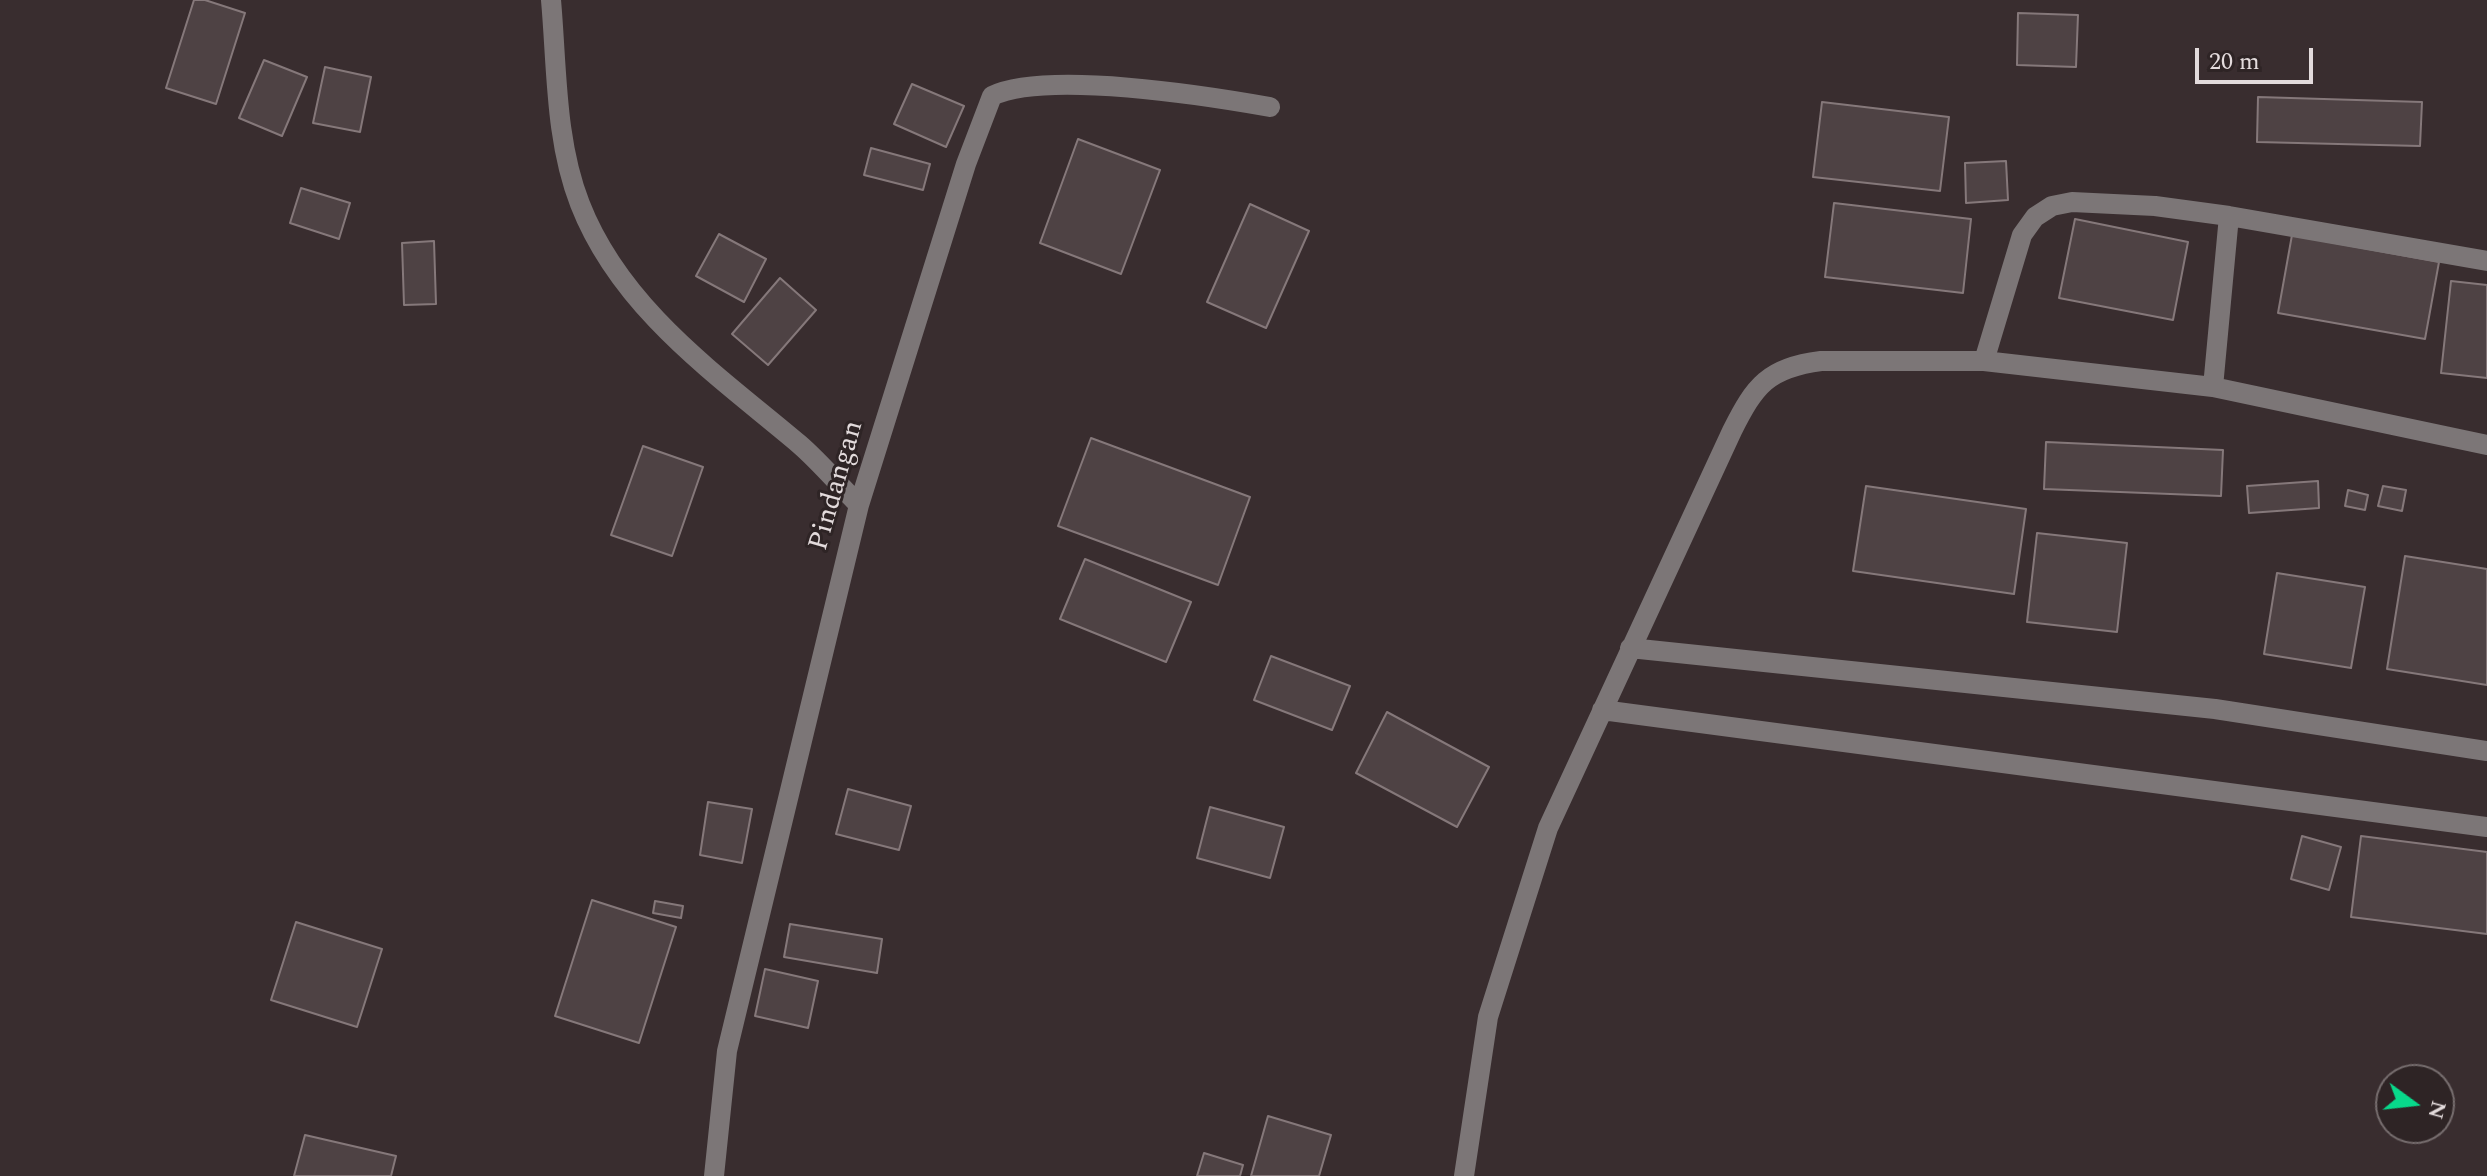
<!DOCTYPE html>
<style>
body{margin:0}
#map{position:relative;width:2487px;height:1176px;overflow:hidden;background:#392d2f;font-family:Spectral,serif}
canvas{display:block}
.north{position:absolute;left:2375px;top:1064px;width:80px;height:80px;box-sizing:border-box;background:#2e2425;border:2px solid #766d6e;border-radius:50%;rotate:105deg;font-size:22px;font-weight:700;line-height:32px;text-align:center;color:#e3dbdc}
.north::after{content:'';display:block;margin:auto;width:28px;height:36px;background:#08d98b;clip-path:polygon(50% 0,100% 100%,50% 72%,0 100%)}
.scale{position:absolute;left:2195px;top:48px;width:118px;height:36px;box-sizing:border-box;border:4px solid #e3dbdc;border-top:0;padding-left:10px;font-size:24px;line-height:28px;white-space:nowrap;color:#e3dbdc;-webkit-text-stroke:6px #2e2425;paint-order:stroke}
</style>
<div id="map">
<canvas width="2487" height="1176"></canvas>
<div class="north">N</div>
<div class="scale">20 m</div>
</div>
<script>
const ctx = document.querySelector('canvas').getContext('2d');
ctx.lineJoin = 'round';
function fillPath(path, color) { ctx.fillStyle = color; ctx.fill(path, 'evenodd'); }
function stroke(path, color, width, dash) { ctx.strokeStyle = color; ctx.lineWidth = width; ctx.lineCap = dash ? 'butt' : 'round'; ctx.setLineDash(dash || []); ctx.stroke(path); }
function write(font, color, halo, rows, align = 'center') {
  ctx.font = font + ' Spectral,serif'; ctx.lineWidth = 6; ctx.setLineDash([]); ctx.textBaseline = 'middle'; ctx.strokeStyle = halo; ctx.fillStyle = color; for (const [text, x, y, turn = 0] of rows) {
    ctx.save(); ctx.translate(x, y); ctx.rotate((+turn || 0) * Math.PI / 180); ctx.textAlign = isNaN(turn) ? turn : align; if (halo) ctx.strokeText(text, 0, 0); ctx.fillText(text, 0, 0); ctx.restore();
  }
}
const building = new Path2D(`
 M 194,0 L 205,0 L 245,13 L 216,104 L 166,88 Z
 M 2018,13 L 2078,15 L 2076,67 L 2017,65 Z
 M 264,60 L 307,77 L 282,136 L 239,118 Z
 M 325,67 L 371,77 L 360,132 L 313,123 Z
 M 912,84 L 964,106 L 946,147 L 894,124 Z
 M 2258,97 L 2422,102 L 2420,146 L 2257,142 Z
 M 1822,102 L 1949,117 L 1940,191 L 1813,177 Z
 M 1078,139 L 1160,170 L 1121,274 L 1040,243 Z
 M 871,148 L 930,164 L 923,190 L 864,175 Z
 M 2006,161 L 2008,200 L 1966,203 L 1965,163 Z
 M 301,188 L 350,203 L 339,239 L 290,223 Z
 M 1834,203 L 1971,219 L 1963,293 L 1825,277 Z
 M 1250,204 L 1309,231 L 1266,328 L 1207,302 Z
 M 2075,219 L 2188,242 L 2173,320 L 2059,298 Z
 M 719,234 L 766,259 L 744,302 L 696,276 Z
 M 2292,235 L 2439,262 L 2425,339 L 2278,313 Z
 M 434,241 L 436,304 L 404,305 L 402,243 Z
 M 780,278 L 816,310 L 768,365 L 732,334 Z
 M 2451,281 L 2487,285 L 2487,378 L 2441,373 Z
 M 1091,438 L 1250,497 L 1218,585 L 1058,526 Z
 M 2046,442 L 2223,450 L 2221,496 L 2044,489 Z
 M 643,446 L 703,467 L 672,556 L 611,535 Z
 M 2318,481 L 2319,508 L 2249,513 L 2247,486 Z
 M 1866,486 L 2026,509 L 2014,594 L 1853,571 Z
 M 2383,486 L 2406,490 L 2402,511 L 2378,506 Z
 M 2348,490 L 2368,495 L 2365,510 L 2345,506 Z
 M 2037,533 L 2127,543 L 2117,632 L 2027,622 Z
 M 2405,556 L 2487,569 L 2487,685 L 2387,669 Z
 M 1085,559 L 1191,602 L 1166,662 L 1060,619 Z
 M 2277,573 L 2365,587 L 2351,668 L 2264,654 Z
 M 1271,656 L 1350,686 L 1332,730 L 1254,700 Z
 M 1387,712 L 1489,767 L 1457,827 L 1356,773 Z
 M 848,789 L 911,806 L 899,850 L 836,834 Z
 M 708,802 L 752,809 L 742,863 L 700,855 Z
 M 1210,807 L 1284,827 L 1270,878 L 1197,858 Z
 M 2302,836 L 2341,847 L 2329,890 L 2291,879 Z
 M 2361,836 L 2487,852 L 2487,934 L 2351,917 Z
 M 592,900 L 676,927 L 639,1043 L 555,1016 Z
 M 655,901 L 683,906 L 681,918 L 653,913 Z
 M 296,922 L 382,949 L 357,1027 L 271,1000 Z
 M 790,924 L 882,939 L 877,973 L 784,957 Z
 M 765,969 L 818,981 L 808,1028 L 755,1016 Z
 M 1268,1116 L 1331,1135 L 1319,1176 L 1251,1176 Z
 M 305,1135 L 396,1156 L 391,1176 L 294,1176 Z
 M 1204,1153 L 1243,1165 L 1240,1176 L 1197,1176 Z`);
const minor = new Path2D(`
 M 551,0 C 557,67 555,141 580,204 C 621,309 716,374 799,444 C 820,462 839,485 859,505
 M 1984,361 L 2213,387 L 2487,445
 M 2213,387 L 2229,216
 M 1630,648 L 2215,709 L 2487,751
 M 1602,710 L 2487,827
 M 714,1176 L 727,1051 L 859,505 L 966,164 L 992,96 C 1046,70 1208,96 1270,107
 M 1464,1176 L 1488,1017 L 1548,828 L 1732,431 C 1755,385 1768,368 1821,361 L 1984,361 L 2022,235 L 2035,217 L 2052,206 L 2072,202 L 2155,206 L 2229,216 L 2487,261`);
const streetNames = [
 ["Pindangan",838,486,-74]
];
fillPath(building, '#4e4244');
stroke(building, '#85787a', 2);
stroke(minor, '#7c7677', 20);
write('28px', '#e3dbdc', '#2e2425', streetNames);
</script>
